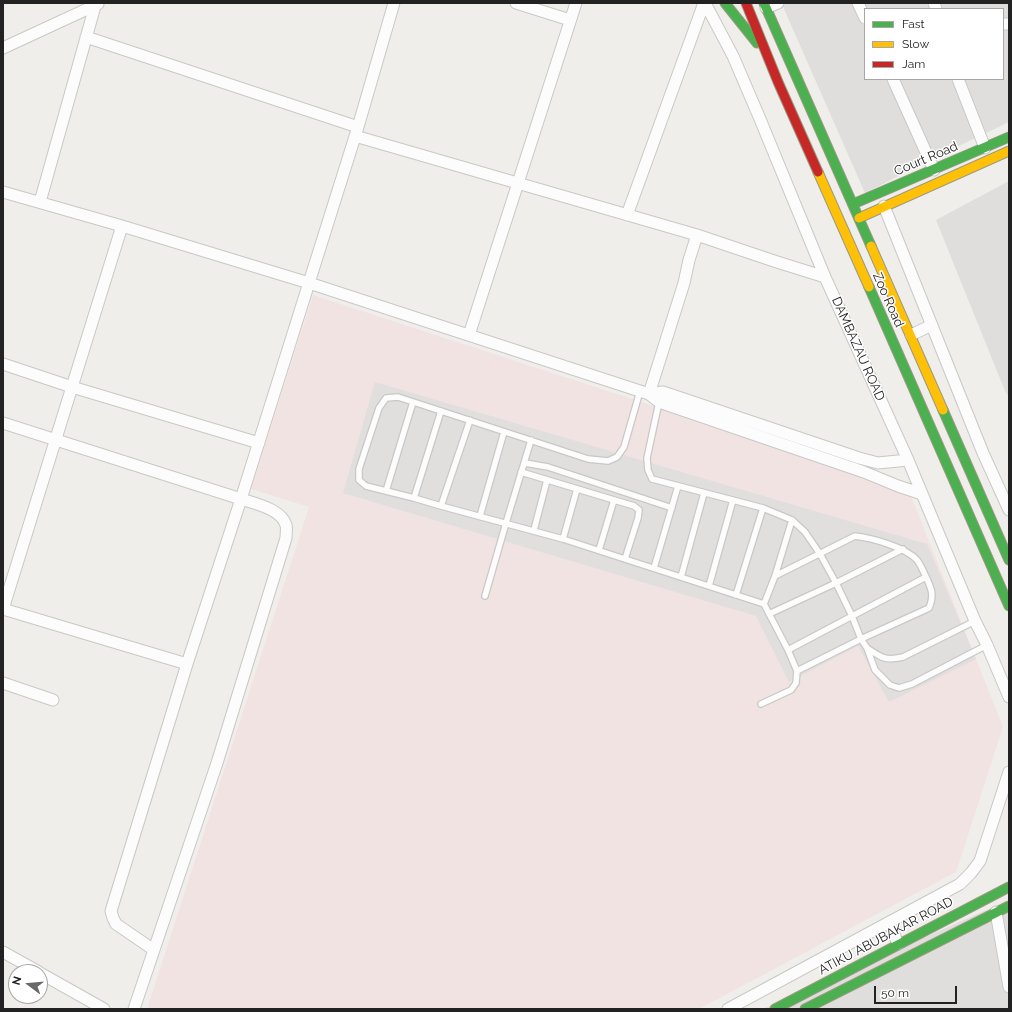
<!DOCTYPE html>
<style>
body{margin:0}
#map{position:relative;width:1012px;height:1012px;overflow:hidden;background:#f0eeeb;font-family:Raleway,sans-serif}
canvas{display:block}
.frame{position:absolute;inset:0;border:4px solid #222;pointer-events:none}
.legend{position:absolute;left:864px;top:8px;width:140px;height:72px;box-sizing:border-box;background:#fff;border:1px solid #a7a7a7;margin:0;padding:5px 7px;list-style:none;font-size:12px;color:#222}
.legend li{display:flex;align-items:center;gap:8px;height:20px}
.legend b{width:20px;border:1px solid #a7a7a7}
.north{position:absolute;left:8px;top:964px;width:40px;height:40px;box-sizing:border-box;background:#fff;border:1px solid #a7a7a7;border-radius:50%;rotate:286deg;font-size:11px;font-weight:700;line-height:16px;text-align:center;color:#222}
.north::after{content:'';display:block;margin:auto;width:14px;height:18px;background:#6a6968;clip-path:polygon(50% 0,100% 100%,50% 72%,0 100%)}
.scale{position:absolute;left:874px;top:986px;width:83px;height:18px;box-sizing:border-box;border:2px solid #222;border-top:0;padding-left:5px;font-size:12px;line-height:14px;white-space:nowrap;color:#222;-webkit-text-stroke:3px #fff;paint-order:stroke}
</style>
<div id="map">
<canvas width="1012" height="1012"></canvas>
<div class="frame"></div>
<ul class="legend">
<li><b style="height:5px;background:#4caf50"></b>Fast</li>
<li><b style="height:5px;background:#ffc107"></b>Slow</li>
<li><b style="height:5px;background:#c62828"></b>Jam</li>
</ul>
<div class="north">N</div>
<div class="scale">50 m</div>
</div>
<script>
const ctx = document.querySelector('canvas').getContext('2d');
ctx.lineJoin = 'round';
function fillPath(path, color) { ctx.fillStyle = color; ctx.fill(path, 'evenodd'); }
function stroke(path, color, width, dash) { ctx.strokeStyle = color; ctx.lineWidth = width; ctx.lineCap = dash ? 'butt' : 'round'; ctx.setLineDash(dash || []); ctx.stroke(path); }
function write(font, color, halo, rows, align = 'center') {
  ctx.font = font + ' Raleway,sans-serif'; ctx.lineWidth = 3; ctx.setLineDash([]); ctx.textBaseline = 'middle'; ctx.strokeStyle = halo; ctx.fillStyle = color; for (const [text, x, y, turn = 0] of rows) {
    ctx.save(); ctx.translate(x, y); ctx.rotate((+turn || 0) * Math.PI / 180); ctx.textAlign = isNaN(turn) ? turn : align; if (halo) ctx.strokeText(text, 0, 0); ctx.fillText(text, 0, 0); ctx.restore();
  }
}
const residential = new Path2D(`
 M 782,3 L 1009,3 L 1009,122 L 940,155 L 865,193 L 784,9 ZM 865,9 L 1003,9 L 1003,79 L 865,79 Z
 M 1009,181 L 1009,397 L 1005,391 L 936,220 Z
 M 1009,900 L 1009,1009 L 763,1009 L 887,954 Z`);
const commercial = new Path2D(`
 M 313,295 L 887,482 L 911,496 L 1003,727 L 956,872 L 699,1009 L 150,1009 L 148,1006 L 309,507 L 251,489 Z`);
const parking = new Path2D(`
 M 375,382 L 927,544 L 976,659 L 889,702 L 858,646 L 789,682 L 756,616 L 343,493 Z`);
const lane = new Path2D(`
 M 640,391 L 624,447 L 617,457 L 608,461 L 588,459 L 398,397 L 386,398 L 379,408 L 359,469 L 359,480 L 366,486 L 414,498 L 441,506 L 563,539 L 764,604 L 788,650 L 797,671 L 796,683 L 791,690 L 761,704
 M 659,402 L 647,458 L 648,470 L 652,479 L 763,508 L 792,520 L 805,532 L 820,554 L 836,583 L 852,616 L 861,639 L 867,648 L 875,670 L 890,685 L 899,688 L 912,684 L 987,645
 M 525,463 L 548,467 L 672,508
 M 521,472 L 634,506 L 639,510 L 638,518 L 625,559
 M 386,491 L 413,402
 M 414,498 L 441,411
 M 441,506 L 470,420
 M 480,516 L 504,432
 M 534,530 L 547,480
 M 563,539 L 577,489
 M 599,550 L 614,500
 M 654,568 L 678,486
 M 775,576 L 855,536 C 872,538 905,547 917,560 C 921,565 924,573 927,579 C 932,590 934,596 929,608 L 861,639 L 797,671
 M 681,577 L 704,493
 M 709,586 L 733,500
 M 736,595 L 763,508
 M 485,596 L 506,523 L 531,440
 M 764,604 L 775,576 L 792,520
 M 769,614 L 836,583 L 903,549
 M 867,648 C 882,658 885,661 903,657 L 975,621
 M 788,650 L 926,577`);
const street = new Path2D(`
 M 516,3 L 570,20
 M 705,3 L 733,56 L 760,119 L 825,277 L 908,460 L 975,621 L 987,645 L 1009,697
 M 858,3 L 865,18
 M 934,3 L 936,9
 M 766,8 L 778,3
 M 1003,24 L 1009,24
 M 86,37 L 358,127
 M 3,48 L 98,4
 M 893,79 L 934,170
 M 958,79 L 985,148
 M 355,136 L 697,235 L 774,261 L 825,277
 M 3,192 L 122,226 L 309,283 L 649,394 L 659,402 L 864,472 L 898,486 L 922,494
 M 40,202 L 95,6
 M 884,206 L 983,453 L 1009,510
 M 627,215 L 704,3
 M 469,335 L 518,183 L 576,3
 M 911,335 L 932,325
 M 3,364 L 72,387 L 259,443
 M 649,394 L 663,392 L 859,458 L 878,463 L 908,460
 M 649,394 L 684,283 L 689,260 L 697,235
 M 3,423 L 241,499 C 256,504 281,509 286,525 C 287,529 286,534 286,538 L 217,763 L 134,1009
 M 3,609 C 43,481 82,354 122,226
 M 3,609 L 187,664
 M 3,683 L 53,700
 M 996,912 L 1009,987
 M 889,922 L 898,944
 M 154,950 L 116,924 L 113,918 L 111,911 L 187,664 L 241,499 L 358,127 L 394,3
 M 3,952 L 39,972
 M 40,973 L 104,1009
 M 728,1009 L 960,884 L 971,873 L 980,861 L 1009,772`);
const fast = new Path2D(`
 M 725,3 L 757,43
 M 764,3 L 871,246
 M 853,204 L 1009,137
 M 869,287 L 1009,606
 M 943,410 L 1009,560
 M 775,1009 L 1009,887
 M 805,1009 L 1009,906`);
const slow = new Path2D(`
 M 818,172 L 869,287
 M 859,218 L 1009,151
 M 871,246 L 943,410`);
const jam = new Path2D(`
 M 746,3 L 778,82 L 818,172`);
const streetNames = [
 ["Court Road",926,159,-23],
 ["Zoo Road",888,300,66],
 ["DAMBAZAU ROAD",858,349,66],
 ["ATIKU ABUBAKAR ROAD",886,936,-28]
];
fillPath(residential, '#dfdedc');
fillPath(commercial, '#f1e3e1');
fillPath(parking, '#e0dfde');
stroke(lane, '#c9c8c7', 8);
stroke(street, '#c9c8c7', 13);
stroke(fast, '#999a82', 11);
stroke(slow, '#999a82', 11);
stroke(jam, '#999a82', 11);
stroke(lane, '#fdfcfc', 5.5);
stroke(street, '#fdfcfc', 11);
stroke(fast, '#4caf50', 9);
stroke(slow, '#ffc107', 9);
stroke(jam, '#c62828', 9);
write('13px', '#222', '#fff', streetNames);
</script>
